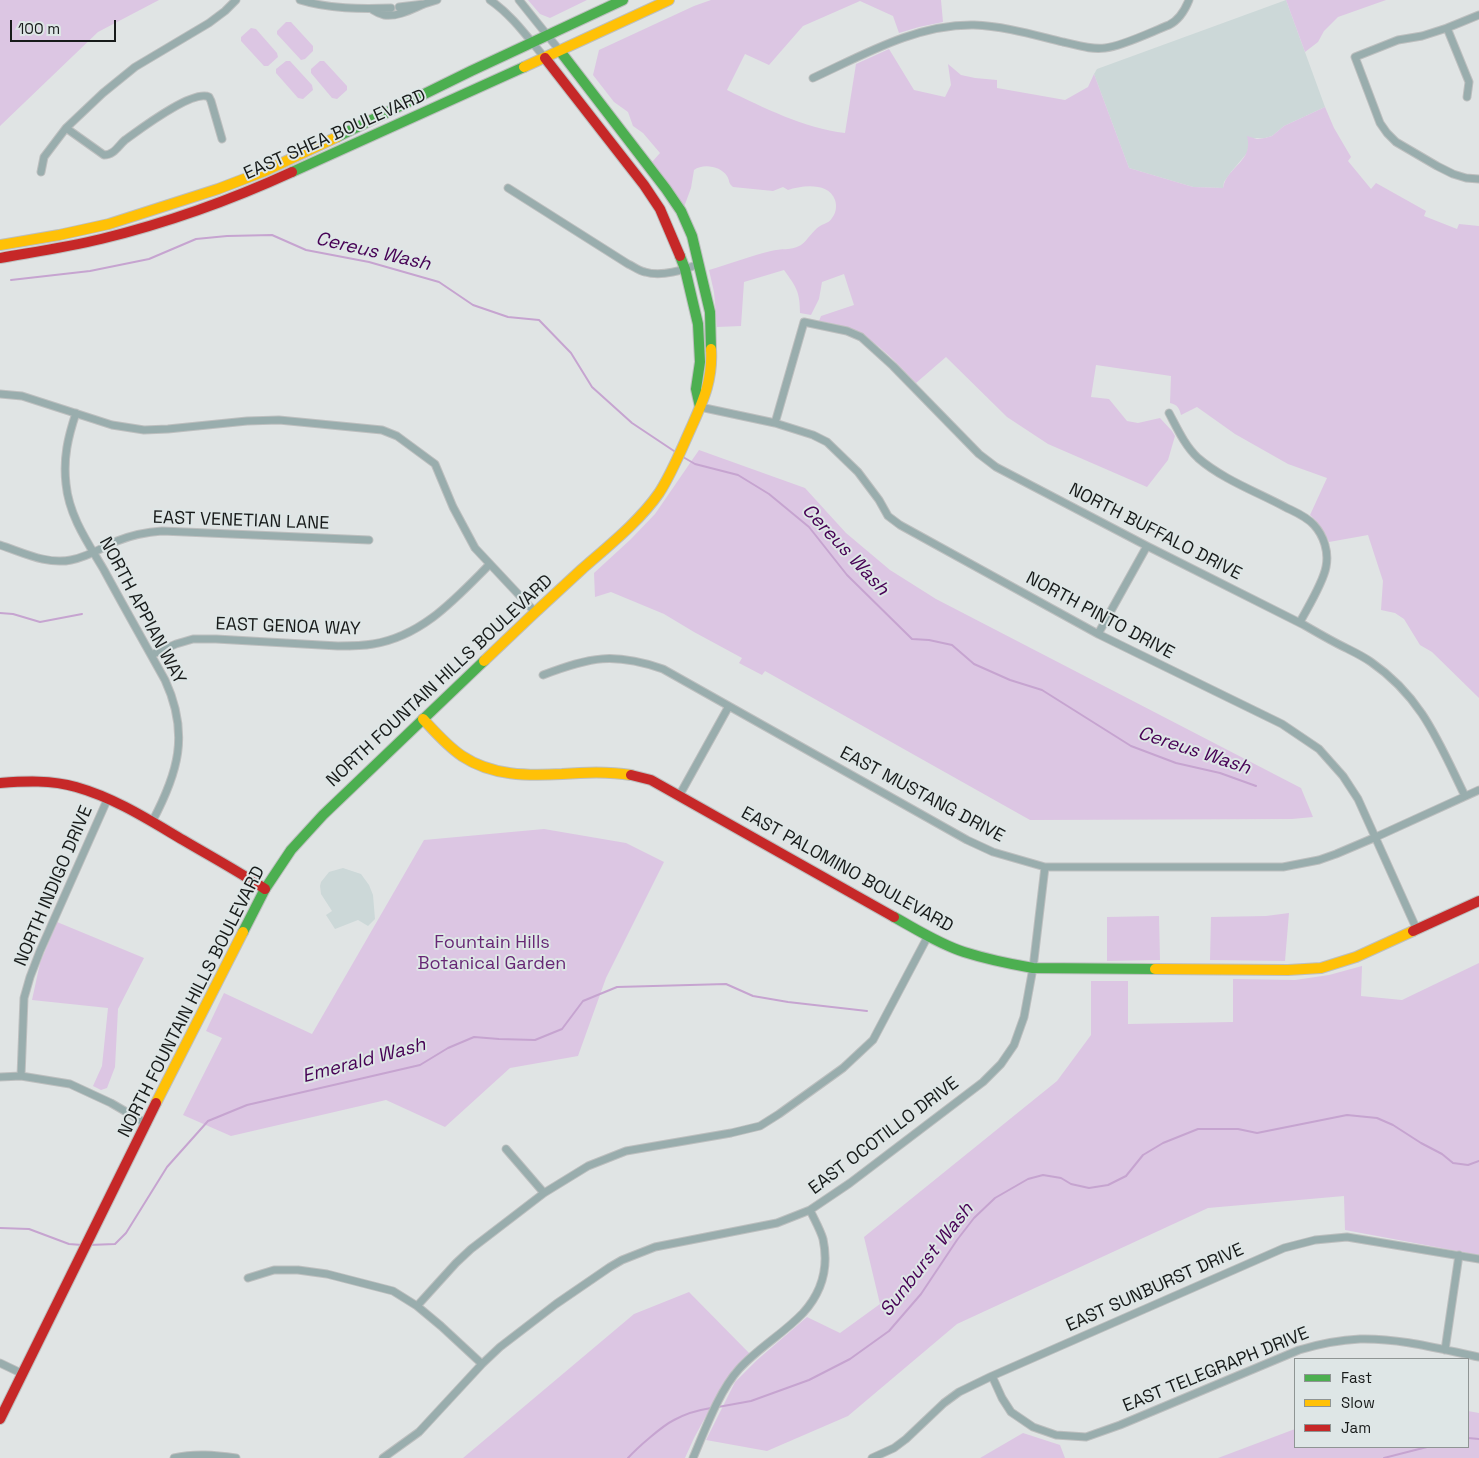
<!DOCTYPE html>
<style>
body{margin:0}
#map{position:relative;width:1479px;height:1458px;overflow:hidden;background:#e0e4e4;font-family:"Space Grotesk",sans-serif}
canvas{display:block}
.legend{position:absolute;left:1294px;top:1358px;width:175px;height:90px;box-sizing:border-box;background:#dee6e6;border:1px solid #8f9594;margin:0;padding:6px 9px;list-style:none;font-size:15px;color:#181b1a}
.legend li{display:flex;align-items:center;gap:10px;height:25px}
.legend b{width:25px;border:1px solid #8f9594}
.scale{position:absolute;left:10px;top:20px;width:106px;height:22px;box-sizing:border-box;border:2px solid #181b1a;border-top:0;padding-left:6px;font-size:15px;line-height:18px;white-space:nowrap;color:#181b1a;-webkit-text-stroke:4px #dee6e6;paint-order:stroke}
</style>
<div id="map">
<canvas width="1479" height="1458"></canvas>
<ul class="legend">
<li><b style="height:6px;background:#4caf50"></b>Fast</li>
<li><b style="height:6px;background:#ffc107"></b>Slow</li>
<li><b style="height:6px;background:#c62828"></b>Jam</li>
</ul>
<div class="scale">100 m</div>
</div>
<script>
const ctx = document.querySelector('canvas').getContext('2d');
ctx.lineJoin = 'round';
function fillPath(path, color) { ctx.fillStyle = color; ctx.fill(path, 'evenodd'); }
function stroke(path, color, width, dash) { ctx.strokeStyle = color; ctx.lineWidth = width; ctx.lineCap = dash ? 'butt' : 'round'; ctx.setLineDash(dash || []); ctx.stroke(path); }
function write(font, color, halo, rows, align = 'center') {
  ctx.font = font + ' "Space Grotesk",sans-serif'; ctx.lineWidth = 4; ctx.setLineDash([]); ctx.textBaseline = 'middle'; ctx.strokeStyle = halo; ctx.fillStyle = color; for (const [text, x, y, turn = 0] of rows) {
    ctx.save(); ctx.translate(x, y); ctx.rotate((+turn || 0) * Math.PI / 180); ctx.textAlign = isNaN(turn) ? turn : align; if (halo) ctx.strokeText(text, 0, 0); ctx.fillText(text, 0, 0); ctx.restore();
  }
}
const built = new Path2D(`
 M 1286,0 L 1325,107 L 1284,126 L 1272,136 L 1265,138 L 1251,138 L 1247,153 L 1231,172 L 1224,182 L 1223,188 L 1193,187 L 1129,168 L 1094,74 L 1097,69 Z
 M 343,868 L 361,874 L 369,885 L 373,895 L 375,919 L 368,926 L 358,920 L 335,929 L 326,915 L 332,911 L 321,894 L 320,886 L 321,882 L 329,872 Z`);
const green = new Path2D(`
 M 0,0 L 159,0 L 98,32 L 0,126 Z
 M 528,0 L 587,0 L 550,18 L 540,14 Z
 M 711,0 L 941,0 L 943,22 L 919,27 L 899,33 L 893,16 L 860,1 L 803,26 L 769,65 L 745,54 L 727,90 C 764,108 804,128 845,133 L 856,64 L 889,49 L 914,90 L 945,97 L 951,85 L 948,64 L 961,75 L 975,78 L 997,80 L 997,88 L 1065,100 L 1088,87 L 1094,74 L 1129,168 L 1193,187 L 1223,188 C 1227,166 1254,162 1247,136 L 1257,139 L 1265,138 L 1272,136 L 1284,126 L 1325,107 L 1334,128 L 1351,157 L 1348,161 L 1371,189 L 1376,183 L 1426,211 L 1424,216 L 1457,229 L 1459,224 L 1479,226 L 1479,698 L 1432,652 L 1420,645 L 1404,619 L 1395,613 L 1381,610 L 1383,581 L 1368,535 L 1329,542 C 1324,531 1319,523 1310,515 L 1327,478 L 1288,464 L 1235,434 L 1197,407 L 1181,415 C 1179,408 1178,405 1170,403 L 1171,376 L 1096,365 L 1091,397 L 1109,399 L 1127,421 L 1138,423 L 1160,418 L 1172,431 L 1175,436 L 1168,460 L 1147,487 L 1048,444 L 1007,417 L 946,357 L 916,383 C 885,351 866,328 819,321 L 821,316 L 854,305 L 844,274 L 822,282 L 819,299 L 811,315 L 800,313 C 800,291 796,287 784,270 L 744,282 L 741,326 L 717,327 L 714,292 L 709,270 C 729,264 750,256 771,251 C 780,248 792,251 801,245 C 808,240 812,231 820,226 C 825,223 829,223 832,218 C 836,213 837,206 835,200 C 829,182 802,185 788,190 L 783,187 L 773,191 L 733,187 C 728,183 730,181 727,176 C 721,166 703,163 694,170 L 691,188 L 684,207 L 652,162 L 660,153 L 643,133 L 633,126 L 628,112 L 614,102 L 593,75 L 599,50 L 694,6 Z
 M 1286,0 L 1386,0 L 1338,17 L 1324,31 L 1318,42 L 1305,52 Z
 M 286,22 L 291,22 L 313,46 L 313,51 L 305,59 L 301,60 L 277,34 L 277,31 Z
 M 251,28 L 256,29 L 277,53 L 278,57 L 268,66 L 264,66 L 241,41 L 241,37 Z
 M 286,61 L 290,61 L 312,85 L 313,90 L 303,99 L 298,98 L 276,73 L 276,69 Z
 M 320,61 L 324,61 L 347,86 L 347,90 L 337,99 L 332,98 L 311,73 L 311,69 Z
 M 699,450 L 805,488 L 846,533 L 890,570 L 936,599 L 1301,788 L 1313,817 L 1292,819 L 1030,820 L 765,671 L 762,675 L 739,663 L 742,658 L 694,632 L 664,614 L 611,592 L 595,597 L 594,573 L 631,539 L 655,514 Z
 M 544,829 L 626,843 L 664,862 L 606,978 L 578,1056 L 510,1068 L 445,1127 L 386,1100 L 231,1136 L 183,1115 L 222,1038 L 206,1031 L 224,993 L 312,1034 L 424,840 Z
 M 1289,913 L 1285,961 L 1210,960 L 1211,917 L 1266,916 Z
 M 1159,916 L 1160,960 L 1107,961 L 1107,917 Z
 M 57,922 L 144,958 L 118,1009 L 115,1067 L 107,1088 L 101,1090 L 93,1086 L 102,1066 L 108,1008 L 32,1000 L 40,963 Z
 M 1479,963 L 1479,1255 L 1345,1230 L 1344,1196 L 1208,1208 L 957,1324 L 848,1416 L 767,1451 L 706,1440 L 735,1382 L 757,1360 L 807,1317 L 840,1333 L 880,1304 L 864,1237 L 1057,1081 L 1091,1035 L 1091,981 L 1128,981 L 1128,1024 L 1233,1022 L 1233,979 L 1295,980 L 1329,975 L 1362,966 L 1361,996 L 1402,1000 Z
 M 689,1292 L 750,1354 L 733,1370 L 724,1383 L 694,1438 L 685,1458 L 463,1458 L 634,1314 Z
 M 1468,1411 L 1479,1413 L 1479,1458 L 1218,1458 L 1295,1429 L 1295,1447 L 1468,1447 Z
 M 1023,1433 L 1060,1445 L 1065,1458 L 980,1458 Z`);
const stream = new Path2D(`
 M 11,280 L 90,271 L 149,259 L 196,239 L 227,236 L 272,235 L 306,250 L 369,262 L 439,282 L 473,305 L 508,317 L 539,320 L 571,353 L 592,387 L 632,423 L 677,453
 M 683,457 L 695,464 L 738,475 L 769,494 L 809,527 L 847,575 L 912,639 L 929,640 L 952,645 L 974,664 L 1010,680 L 1042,690 L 1131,746 L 1176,763 L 1220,773 L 1256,786
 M 0,613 L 13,614 L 40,622 L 82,614
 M 0,1228 L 29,1229 L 69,1244 L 82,1245
 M 89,1245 L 115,1244 L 126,1233 L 167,1167 L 208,1121 L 247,1105 L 420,1065 L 448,1048 L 474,1037 L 499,1039 L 535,1040 L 562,1029 L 583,1001 L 617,987 L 726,984 L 753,996 L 788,1002 L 867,1011
 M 718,1407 L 751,1401 L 809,1380 L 850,1359 L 889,1331 L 921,1294 L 957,1240 L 974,1218 L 995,1198 L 1028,1179 L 1043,1175 L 1061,1178 L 1071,1184 L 1089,1188 L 1108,1185 L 1126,1176 L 1143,1155 L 1163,1143 L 1198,1129 L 1238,1129 L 1257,1133 L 1347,1115 L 1377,1118 L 1393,1125 L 1421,1143 L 1442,1154 L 1453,1163 L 1468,1165 L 1479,1161
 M 1468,1438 L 1479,1439
 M 628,1458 C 637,1448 662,1426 674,1420 C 685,1414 698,1410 711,1408
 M 1384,1458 L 1427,1447`);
const street = new Path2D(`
 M 300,0 C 329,9 361,9 391,8
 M 490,0 C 512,15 528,38 545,58
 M 519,0 L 560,51
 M 399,7 L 424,4 L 437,0
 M 373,10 C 376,12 381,14 384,15 C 398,17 412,9 424,4
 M 1479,15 L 1447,28 L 1422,36 L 1398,40 L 1355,57 L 1380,123 L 1387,133 L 1396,142 L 1437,166 L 1453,174 L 1466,178 L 1479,179
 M 1447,28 L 1469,82 L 1467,97
 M 813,78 C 863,55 916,24 974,25 C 1004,26 1034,35 1063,42 C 1077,45 1091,50 1105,48 C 1123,46 1151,32 1169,25 C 1179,20 1185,10 1189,0
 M 66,128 L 104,155 C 114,155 118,146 125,140 C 139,130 193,89 209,97 L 211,101 L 222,139
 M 41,172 L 44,157 L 66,128 L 103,93 L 135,67 L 209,23 L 225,11 L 236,0
 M 508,188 L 628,264 C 633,266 639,271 645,272 C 662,277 683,270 699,264
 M 0,394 L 22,396 L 112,425 L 144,430 L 168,429 L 247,421 L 279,420 L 382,430 L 397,436 L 435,464 L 453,507 L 475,548 L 535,612
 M 700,407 L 775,423 L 813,435 L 827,442 L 858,472 L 879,500 L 888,516 L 900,525 L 1098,634 L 1282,724 L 1319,749 L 1343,776 L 1358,799 L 1417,930
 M 76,413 C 68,437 63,458 66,484 C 69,516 88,543 104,570 C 124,607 145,644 165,680 C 190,734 178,773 152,822
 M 1169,413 C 1177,428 1185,446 1198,458 C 1222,479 1257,492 1285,507 C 1295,512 1306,516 1314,525 C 1324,536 1329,552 1326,567 C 1323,583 1308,607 1300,622
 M 775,423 L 804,322 L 847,331 L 861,337 L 893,366 L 979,454 L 996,467 L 1147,546 L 1304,625 C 1318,633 1333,642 1348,649 C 1356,653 1364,657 1371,662 C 1422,697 1439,743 1465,796
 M 0,545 C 22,552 47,565 71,560 C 87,557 102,548 117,541 C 132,535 146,532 162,531 L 369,540
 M 1098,634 L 1147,546
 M 151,655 L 176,644 L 193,639 L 216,639 L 338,646 C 350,646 362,646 373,644 C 423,636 456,598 490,564
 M 543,675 C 591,657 613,652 663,669 L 967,840 L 993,852 L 1045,867 L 1283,867 L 1319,860 L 1336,854 L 1376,837 L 1479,790
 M 679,796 L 729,706
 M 21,1076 L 24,998 L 30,977 L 40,951 L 108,798
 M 0,1077 L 21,1076 L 70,1084 L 111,1103 L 147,1124
 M 506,1149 L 544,1193
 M 248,1278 L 274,1270 L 298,1270 L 327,1274 L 393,1291 L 417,1306 L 441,1326 L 482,1364
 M 417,1306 L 456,1263 L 471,1249 L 544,1193 L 588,1166 L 626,1151 L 731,1133 L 760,1126 L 779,1114 L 843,1068 L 873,1040 L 928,936
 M 1445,1350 L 1459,1255
 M 0,1363 L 23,1374
 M 992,1376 L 1002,1398 L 1011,1412 L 1033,1427 L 1056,1435 L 1086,1437 L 1120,1425 L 1299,1350 C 1319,1344 1339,1340 1360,1339 C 1400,1338 1440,1349 1479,1357
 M 174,1458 C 195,1453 215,1455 236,1458
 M 383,1458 L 419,1432 L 482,1364 L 500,1347 L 556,1304 L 610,1267 L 622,1260 L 655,1247 L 777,1223 L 810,1210 L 850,1183 L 983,1082 L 1001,1064 L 1014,1045 L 1024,1017 L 1033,968 L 1045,867
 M 693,1458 C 705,1430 719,1391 739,1369 C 758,1348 783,1334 803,1313 C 822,1292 829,1267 823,1239 C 820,1229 814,1219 810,1210
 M 872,1458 L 894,1448 L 906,1439 L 944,1403 L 959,1392 L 992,1376 L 1284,1248 L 1315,1240 L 1347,1237 L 1479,1259`);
const fast = new Path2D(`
 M 560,51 L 666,189 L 681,211 L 692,236 L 710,312 L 711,349
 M 337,137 L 471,71 L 623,0
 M 292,172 L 524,67
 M 680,256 L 685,269 L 698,324 L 700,362 L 696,389 L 700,407
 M 894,917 C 916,929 939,944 964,952 C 986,959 1010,964 1033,968 L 1155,969
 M 243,932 L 265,889 L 291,850 L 323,815 L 484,661`);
const slow = new Path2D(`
 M 524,67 L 669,0
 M 0,245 L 59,235 L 109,224 L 218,189 L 265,171 L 337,137
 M 484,661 C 516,630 548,600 581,570 C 607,547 639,522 659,493 C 672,473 681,450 691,428 C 703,401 713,380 711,349
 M 423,719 C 435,732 447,746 462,756 C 492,776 528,776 562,774 C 585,772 608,771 631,775
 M 1155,969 L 1288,970 L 1321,968 L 1356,957 L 1413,931
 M 156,1103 L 243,932`);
const jam = new Path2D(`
 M 545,58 L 644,185 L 660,209 L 680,256
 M 0,258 C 34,252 68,247 101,239 C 167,223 231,200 292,172
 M 631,775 L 651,780 L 894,917
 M 0,783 C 26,781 51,780 76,787 C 115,798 149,820 183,840 C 210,856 238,871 265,889
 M 1413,931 L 1479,901
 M 0,1419 L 156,1103`);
const streetNames = [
 ["EAST SHEA BOULEVARD",335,135,-24],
 ["EAST VENETIAN LANE",241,521,2],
 ["NORTH BUFFALO DRIVE",1155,532,27],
 ["NORTH APPIAN WAY",142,611,62],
 ["NORTH PINTO DRIVE",1100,616,28],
 ["EAST GENOA WAY",288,627,2],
 ["NORTH FOUNTAIN HILLS BOULEVARD",440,681,-43],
 ["EAST MUSTANG DRIVE",922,795,28],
 ["EAST PALOMINO BOULEVARD",847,870,29],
 ["NORTH INDIGO DRIVE",54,886,-67],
 ["NORTH FOUNTAIN HILLS BOULEVARD",192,1002,-63],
 ["EAST OCOTILLO DRIVE",884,1136,-37],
 ["EAST SUNBURST DRIVE",1155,1288,-24],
 ["EAST TELEGRAPH DRIVE",1216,1370,-22]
];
const parkNames = [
 ["Fountain Hills",492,943],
 ["Botanical Garden",492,964]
];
const waterNames = [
 ["Cereus Wash",373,252,13],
 ["Cereus Wash",845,550,47],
 ["Cereus Wash",1194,751,18],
 ["Emerald Wash",364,1061,-15],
 ["Sunburst Wash",927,1260,-52]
];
fillPath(built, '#ccd8d8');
fillPath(green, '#dcc6e3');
stroke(stream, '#c6a4d0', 2);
stroke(street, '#bdbfbf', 9);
stroke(fast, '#bdbfbf', 12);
stroke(slow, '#bdbfbf', 12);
stroke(jam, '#bdbfbf', 12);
stroke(street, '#99adad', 7);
stroke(fast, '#4caf50', 10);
stroke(slow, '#ffc107', 10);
stroke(jam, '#c62828', 10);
write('18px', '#181b1a', '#dee6e6', streetNames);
write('18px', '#672875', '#dee6e6', parkNames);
write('italic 19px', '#470255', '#dee6e6', waterNames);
</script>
